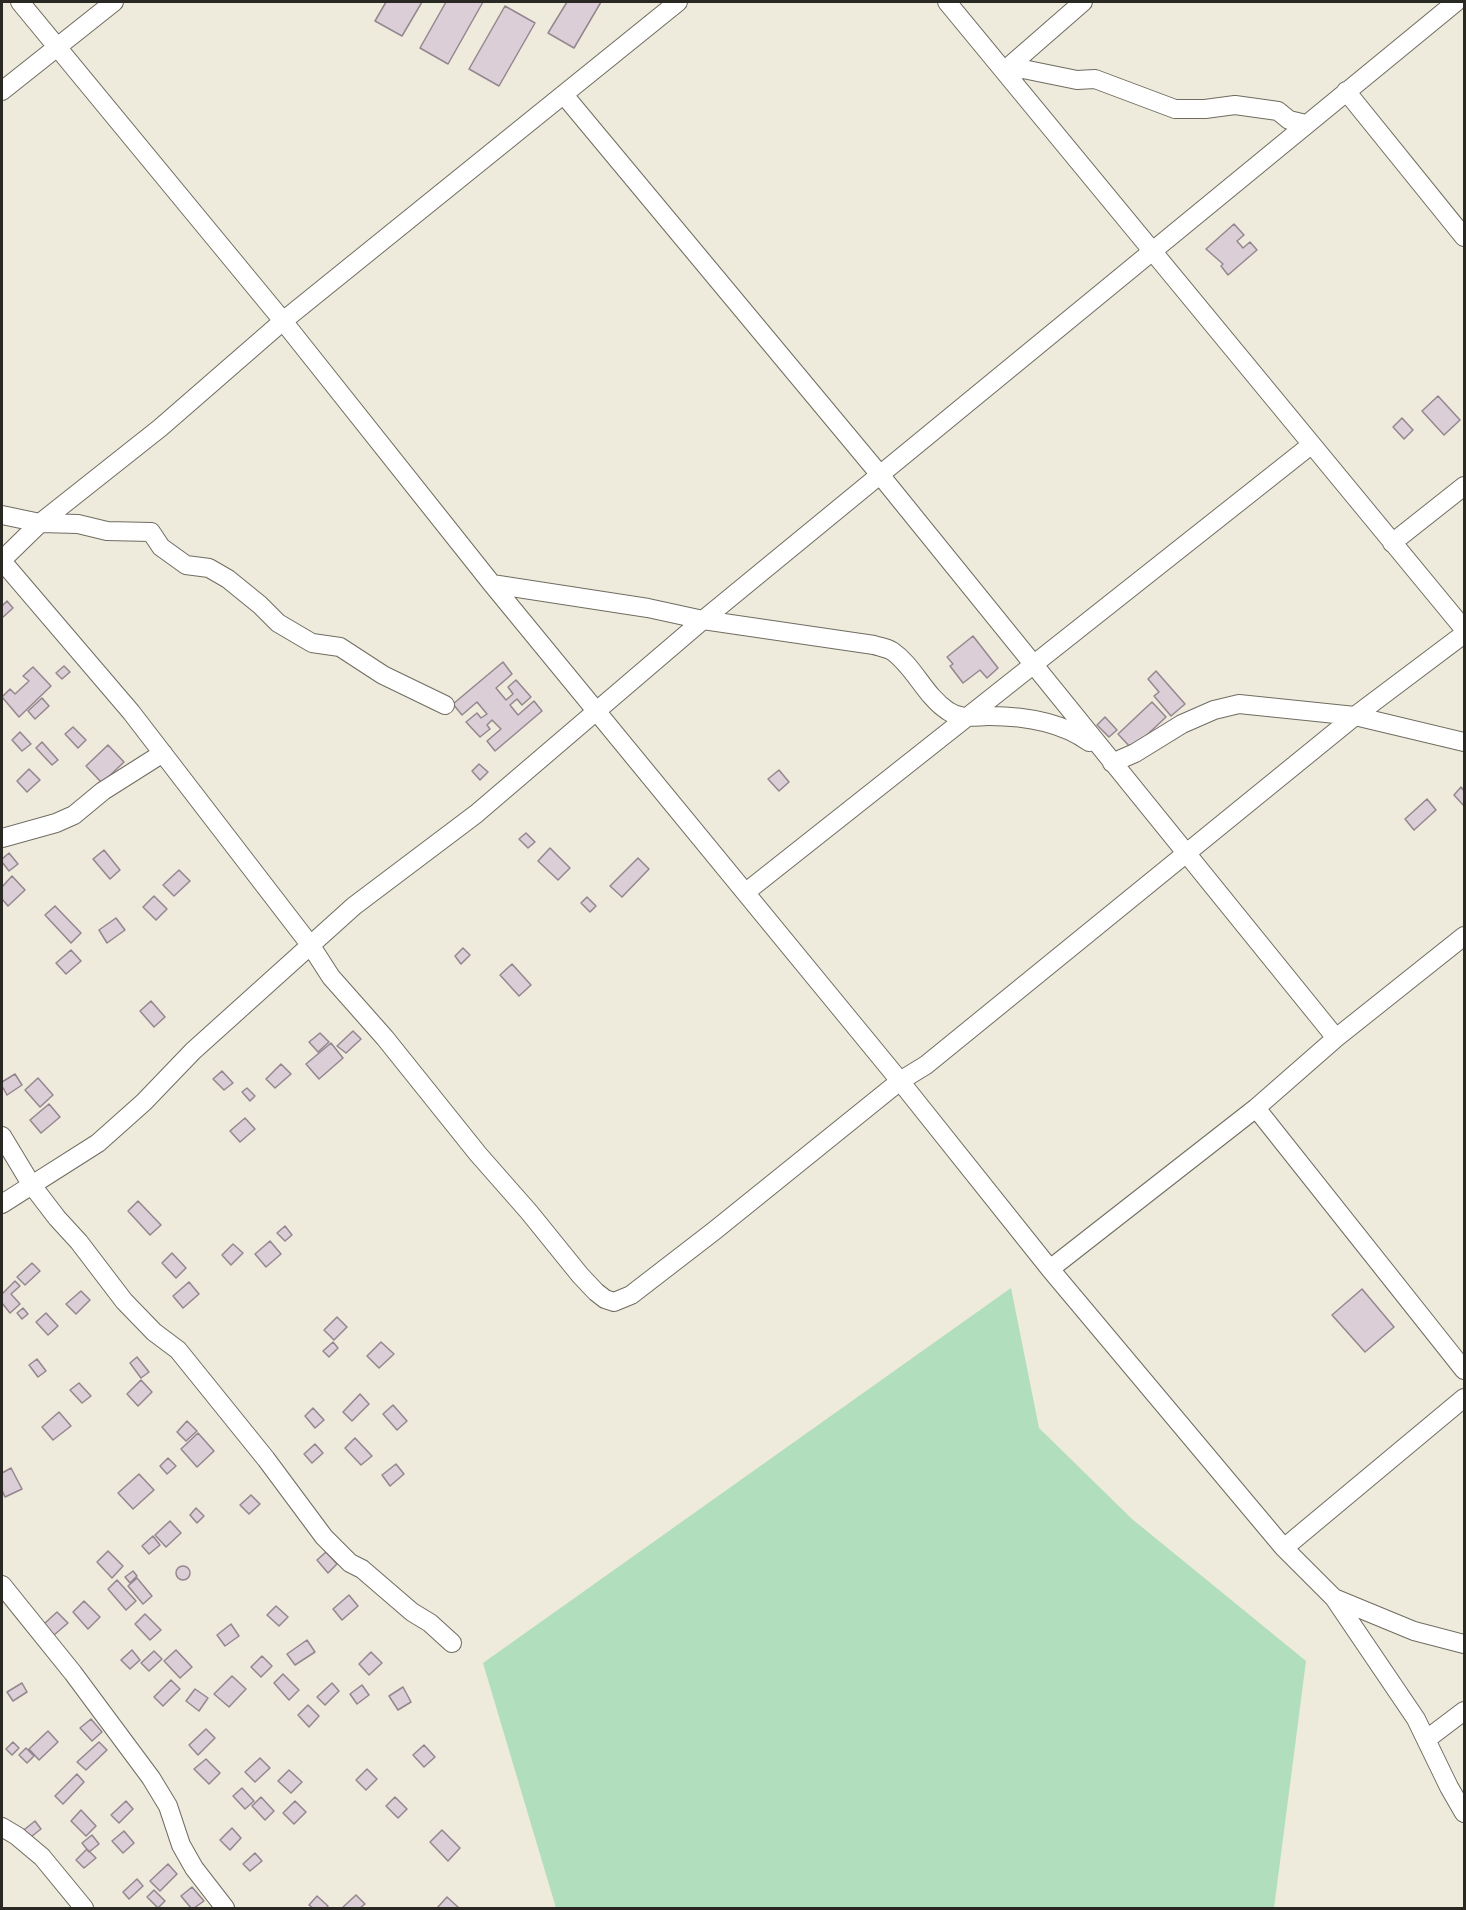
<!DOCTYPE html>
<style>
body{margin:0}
#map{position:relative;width:1466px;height:1910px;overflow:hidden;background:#eeeadc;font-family:Arial,sans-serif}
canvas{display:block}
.frame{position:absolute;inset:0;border:3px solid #292822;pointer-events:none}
</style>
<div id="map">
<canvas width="1466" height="1910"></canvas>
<div class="frame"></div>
</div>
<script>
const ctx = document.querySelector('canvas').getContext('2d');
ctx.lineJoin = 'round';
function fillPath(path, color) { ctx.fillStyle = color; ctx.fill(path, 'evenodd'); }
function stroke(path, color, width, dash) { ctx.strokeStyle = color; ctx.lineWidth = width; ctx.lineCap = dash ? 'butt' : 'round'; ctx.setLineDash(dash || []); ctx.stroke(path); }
const green = new Path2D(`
 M 1011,1288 L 1039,1428 L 1132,1519 L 1306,1661 L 1274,1908 L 556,1908 L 483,1663 Z`);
const building = new Path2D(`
 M 386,2 L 422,2 L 402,36 L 375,21 Z
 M 446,2 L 483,2 L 448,64 L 420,48 Z
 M 567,2 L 601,2 L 574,48 L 548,33 Z
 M 505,6 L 535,23 L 499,86 L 469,69 Z
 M 1234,224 L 1244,235 L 1237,241 L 1243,248 L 1250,242 L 1257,250 L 1228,275 L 1221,266 L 1223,264 L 1206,249 Z
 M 1438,396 L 1460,420 L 1444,435 L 1422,411 Z
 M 1402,418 L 1413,430 L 1404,439 L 1393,427 Z
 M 7,601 L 13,608 L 2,618 L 2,606 Z
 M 973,636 L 998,668 L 987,678 L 980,670 L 963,683 L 950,666 L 953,664 L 947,657 Z
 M 503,662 L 512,674 L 496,688 L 506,700 L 513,694 L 508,687 L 516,680 L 531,697 L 522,705 L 517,699 L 510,705 L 518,715 L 534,701 L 542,711 L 495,751 L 487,741 L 501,729 L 492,720 L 487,725 L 490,729 L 480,737 L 466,722 L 477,713 L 481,718 L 487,714 L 477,702 L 462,715 L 453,704 Z
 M 64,666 L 70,672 L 62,679 L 56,673 Z
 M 33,667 L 51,686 L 19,717 L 2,697 L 10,689 L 15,694 L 29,681 L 23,676 Z
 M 1156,671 L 1185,704 L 1171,716 L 1154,696 L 1159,692 L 1148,679 Z
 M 42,698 L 49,706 L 35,719 L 28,711 Z
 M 1152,702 L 1166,717 L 1132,749 L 1118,734 Z
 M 1105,717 L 1117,730 L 1109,737 L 1097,725 Z
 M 73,727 L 86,740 L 78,748 L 65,734 Z
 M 20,732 L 31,744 L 22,751 L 12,740 Z
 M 42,742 L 58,760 L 52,765 L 36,748 Z
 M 108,745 L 124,762 L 102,783 L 86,766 Z
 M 479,764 L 488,772 L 480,780 L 472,771 Z
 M 29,769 L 40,780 L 27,792 L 17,781 Z
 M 779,770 L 789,782 L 779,791 L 768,779 Z
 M 1461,787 L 1464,791 L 1464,806 L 1454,795 Z
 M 1427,799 L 1436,810 L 1414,830 L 1405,819 Z
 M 526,833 L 535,842 L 528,848 L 519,839 Z
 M 550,848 L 570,868 L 558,880 L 538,861 Z
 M 104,850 L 120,870 L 110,879 L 93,859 Z
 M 9,853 L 18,864 L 9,871 L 2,862 L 2,859 Z
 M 638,858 L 649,869 L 622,897 L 610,886 Z
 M 179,870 L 190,881 L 174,896 L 163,885 Z
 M 12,876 L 25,890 L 8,906 L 2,899 L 2,887 Z
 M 154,896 L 167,909 L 156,920 L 143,907 Z
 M 587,897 L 596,906 L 590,912 L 581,903 Z
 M 55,906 L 81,933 L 71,943 L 45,915 Z
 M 116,918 L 125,930 L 107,943 L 99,930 Z
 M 463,948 L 470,955 L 461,964 L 455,956 Z
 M 71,950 L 81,961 L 66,974 L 56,963 Z
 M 512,964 L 531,985 L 519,996 L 500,975 Z
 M 151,1001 L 165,1017 L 154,1027 L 140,1011 Z
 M 353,1031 L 361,1039 L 346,1053 L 337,1046 Z
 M 320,1033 L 329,1042 L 318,1052 L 309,1042 Z
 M 331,1043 L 343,1058 L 319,1079 L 306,1064 Z
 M 281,1064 L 291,1074 L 275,1088 L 266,1079 Z
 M 222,1071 L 233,1083 L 224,1090 L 213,1079 Z
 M 15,1074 L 22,1085 L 7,1095 L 2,1086 L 2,1082 Z
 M 38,1078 L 53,1095 L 40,1107 L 25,1090 Z
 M 247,1088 L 255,1096 L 250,1101 L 242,1092 Z
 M 49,1104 L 60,1117 L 41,1133 L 30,1120 Z
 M 245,1118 L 255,1129 L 240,1142 L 230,1131 Z
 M 138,1201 L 161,1225 L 150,1235 L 128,1211 Z
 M 285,1226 L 292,1235 L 285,1241 L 277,1233 Z
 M 270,1241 L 281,1254 L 266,1267 L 255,1254 Z
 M 233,1244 L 243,1253 L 231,1265 L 222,1255 Z
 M 172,1253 L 186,1268 L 176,1278 L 162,1263 Z
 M 32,1263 L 40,1271 L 25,1285 L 17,1277 Z
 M 15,1281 L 20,1286 L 11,1294 L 20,1304 L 10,1313 L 2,1303 L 2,1294 Z
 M 189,1282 L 199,1294 L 183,1308 L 173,1296 Z
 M 1362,1289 L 1394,1327 L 1365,1352 L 1332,1315 Z
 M 81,1291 L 90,1300 L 76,1314 L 66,1304 Z
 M 23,1308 L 28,1314 L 22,1319 L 17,1313 Z
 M 46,1313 L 58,1326 L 48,1335 L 36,1322 Z
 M 337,1317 L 347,1327 L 334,1340 L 324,1330 Z
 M 333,1342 L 338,1348 L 329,1357 L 323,1351 Z
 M 381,1342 L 394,1354 L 379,1368 L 367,1356 Z
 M 137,1357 L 149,1372 L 141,1378 L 130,1363 Z
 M 37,1359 L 46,1371 L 38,1377 L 29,1365 Z
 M 141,1380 L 152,1392 L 138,1406 L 127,1394 Z
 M 79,1383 L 91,1396 L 82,1403 L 70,1390 Z
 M 360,1394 L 369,1404 L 352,1421 L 343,1412 Z
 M 393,1405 L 407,1421 L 397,1430 L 383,1414 Z
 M 313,1408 L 324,1420 L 315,1428 L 305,1416 Z
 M 59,1412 L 71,1426 L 53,1440 L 42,1427 Z
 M 187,1421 L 197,1431 L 186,1441 L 177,1432 Z
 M 198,1433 L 214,1451 L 197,1467 L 181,1449 Z
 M 355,1438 L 372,1456 L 361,1465 L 345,1448 Z
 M 315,1444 L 323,1453 L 312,1463 L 304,1454 Z
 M 168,1458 L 176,1466 L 167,1474 L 160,1466 Z
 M 396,1464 L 404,1474 L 390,1486 L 382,1475 Z
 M 11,1468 L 22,1489 L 5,1497 L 2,1490 L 2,1473 Z
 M 139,1474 L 154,1490 L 133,1509 L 118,1493 Z
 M 251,1495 L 260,1504 L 249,1514 L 240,1505 Z
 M 196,1508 L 204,1516 L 197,1523 L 190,1515 Z
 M 170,1521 L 181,1533 L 166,1547 L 155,1535 Z
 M 153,1536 L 160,1545 L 149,1554 L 142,1546 Z
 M 108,1551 L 123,1566 L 112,1578 L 97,1562 Z
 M 326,1552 L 337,1564 L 328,1573 L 317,1560 Z
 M176 1573a7 7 0 1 1 14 0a7 7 0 1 1-14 0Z
 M 133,1571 L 137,1576 L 130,1583 L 125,1577 Z
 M 137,1578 L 152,1596 L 143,1604 L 128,1586 Z
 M 117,1580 L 136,1601 L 126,1610 L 108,1589 Z
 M 349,1595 L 358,1606 L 342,1620 L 333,1609 Z
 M 84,1601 L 100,1617 L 88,1629 L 73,1612 Z
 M 276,1606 L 288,1617 L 279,1626 L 267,1615 Z
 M 57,1612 L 68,1623 L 54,1635 L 44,1624 Z
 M 145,1614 L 161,1630 L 150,1640 L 135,1624 Z
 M 231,1624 L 239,1636 L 225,1646 L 217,1635 Z
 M 307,1640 L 315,1652 L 295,1665 L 287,1654 Z
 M 132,1650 L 140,1660 L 130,1669 L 121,1660 Z
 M 176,1650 L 192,1667 L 180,1678 L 164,1661 Z
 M 154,1651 L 162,1659 L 149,1671 L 141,1663 Z
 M 371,1652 L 382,1663 L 369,1675 L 359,1664 Z
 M 262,1656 L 272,1666 L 261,1677 L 251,1667 Z
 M 283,1674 L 299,1690 L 289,1700 L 274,1683 Z
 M 232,1676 L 246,1689 L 229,1707 L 214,1694 Z
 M 171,1680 L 180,1689 L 163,1706 L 154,1697 Z
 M 22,1683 L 27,1692 L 13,1701 L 7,1692 Z
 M 332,1683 L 339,1691 L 325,1705 L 317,1697 Z
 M 362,1685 L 369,1695 L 357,1704 L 350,1694 Z
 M 403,1687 L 411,1702 L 398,1710 L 389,1696 Z
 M 195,1689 L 208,1698 L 199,1711 L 186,1701 Z
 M 308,1705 L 319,1716 L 309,1727 L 298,1715 Z
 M 91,1719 L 102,1732 L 92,1741 L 80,1728 Z
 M 206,1729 L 215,1738 L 198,1755 L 189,1745 Z
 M 48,1731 L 58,1742 L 39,1760 L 29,1749 Z
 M 13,1742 L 19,1748 L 12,1755 L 6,1749 Z
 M 99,1742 L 107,1750 L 86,1770 L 77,1762 Z
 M 424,1745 L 435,1757 L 424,1767 L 413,1755 Z
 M 26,1748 L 34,1756 L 27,1763 L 19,1755 Z
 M 260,1758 L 270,1768 L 255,1782 L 245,1772 Z
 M 206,1759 L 220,1773 L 209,1784 L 194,1769 Z
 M 367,1769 L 377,1779 L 366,1790 L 356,1780 Z
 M 289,1770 L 302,1782 L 291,1793 L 278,1781 Z
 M 77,1774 L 84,1782 L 63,1804 L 55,1796 Z
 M 242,1788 L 254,1801 L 245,1809 L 233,1796 Z
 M 261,1797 L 274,1811 L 265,1820 L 252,1806 Z
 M 395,1797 L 407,1809 L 398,1818 L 386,1806 Z
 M 126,1801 L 133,1809 L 119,1823 L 111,1815 Z
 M 295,1801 L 306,1812 L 294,1824 L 283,1813 Z
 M 81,1810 L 96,1826 L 86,1836 L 71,1821 Z
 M 35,1821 L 41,1829 L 27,1840 L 20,1833 Z
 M 232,1828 L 241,1838 L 230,1850 L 220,1840 Z
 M 442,1830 L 460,1848 L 448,1861 L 430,1842 Z
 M 124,1831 L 134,1843 L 123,1853 L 112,1841 Z
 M 92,1835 L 99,1844 L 89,1852 L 82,1843 Z
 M 87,1849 L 96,1858 L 84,1868 L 76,1860 Z
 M 255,1853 L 262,1861 L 250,1871 L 243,1864 Z
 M 168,1864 L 177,1874 L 160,1891 L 150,1881 Z
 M 137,1879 L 143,1886 L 129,1899 L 123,1892 Z
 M 192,1887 L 204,1901 L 194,1908 L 191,1908 L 181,1896 Z
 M 154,1890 L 165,1901 L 158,1908 L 147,1897 Z
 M 356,1895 L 365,1904 L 360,1908 L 342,1908 Z
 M 317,1896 L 328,1906 L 326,1908 L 313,1908 L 309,1905 Z
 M 447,1897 L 459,1908 L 437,1908 Z`);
const street = new Path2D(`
 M 20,2 L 283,321 L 492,584 L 900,1081 L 1050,1269 L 1284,1548 L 1334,1598 L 1416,1719 L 1449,1787 L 1464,1813
 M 947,2 L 1464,629
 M 1083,2 L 1005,70 L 1023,69 L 1077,80 L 1095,79 L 1175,109 L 1205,109 L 1235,105 L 1278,111 L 1289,120 L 1306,124
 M 2,91 L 114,2
 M 1346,91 L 1464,237
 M 564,95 L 881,476 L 1336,1038
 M 2,515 L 40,523 L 78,524 L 107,531 L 151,532 L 161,547 L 186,565 L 209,568 L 228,579 L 260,605 L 278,623 L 312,643 L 340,647 L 383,675 L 445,705
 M 1392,543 L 1464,486
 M 2,560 L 40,523 L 160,428 L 283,321 L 678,2
 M 2,561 L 131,712 L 311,946 L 331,977 L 385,1038 L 478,1154 L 529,1212 L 580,1275 L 596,1292 L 605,1299 L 614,1302 L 631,1295 L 714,1231 L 900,1081 L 926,1065 L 1355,716 L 1464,634
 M 492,584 L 648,608 L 703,620 L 874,645 C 880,647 887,648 892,651 C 914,666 925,696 948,711 C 961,720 975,716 989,716 C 1024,716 1060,721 1089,742
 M 1112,763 L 1135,753 L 1182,724 L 1214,710 L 1239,704 L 1355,716 L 1464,742
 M 2,838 L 56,823 L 74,815 L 103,791 L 163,753
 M 746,892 L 1311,445
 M 1256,1108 L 1464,1370
 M 2,1136 L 31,1184 L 57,1218 L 79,1242 L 124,1301 L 154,1332 L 178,1350 L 266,1459 L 324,1537 L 350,1563 L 362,1569 L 412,1612 L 430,1623 L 452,1643
 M 2,1204 L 98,1143 L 144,1102 L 193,1051 L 354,906 L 476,814 L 703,620 L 1456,2
 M 1050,1269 L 1256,1108 L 1336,1038 L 1464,936
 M 1284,1548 L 1464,1398
 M 2,1585 L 73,1673 L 151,1778 L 168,1806 L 181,1845 L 194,1868 L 225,1908
 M 1334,1598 L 1414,1631 L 1464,1644
 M 1427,1739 L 1464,1711
 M 2,1827 L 17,1836 L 42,1857 L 84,1908`);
fillPath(green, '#b1debc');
fillPath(building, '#dcced6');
stroke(building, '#94878f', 1.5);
stroke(street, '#706c60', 20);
stroke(street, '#fff', 18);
</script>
